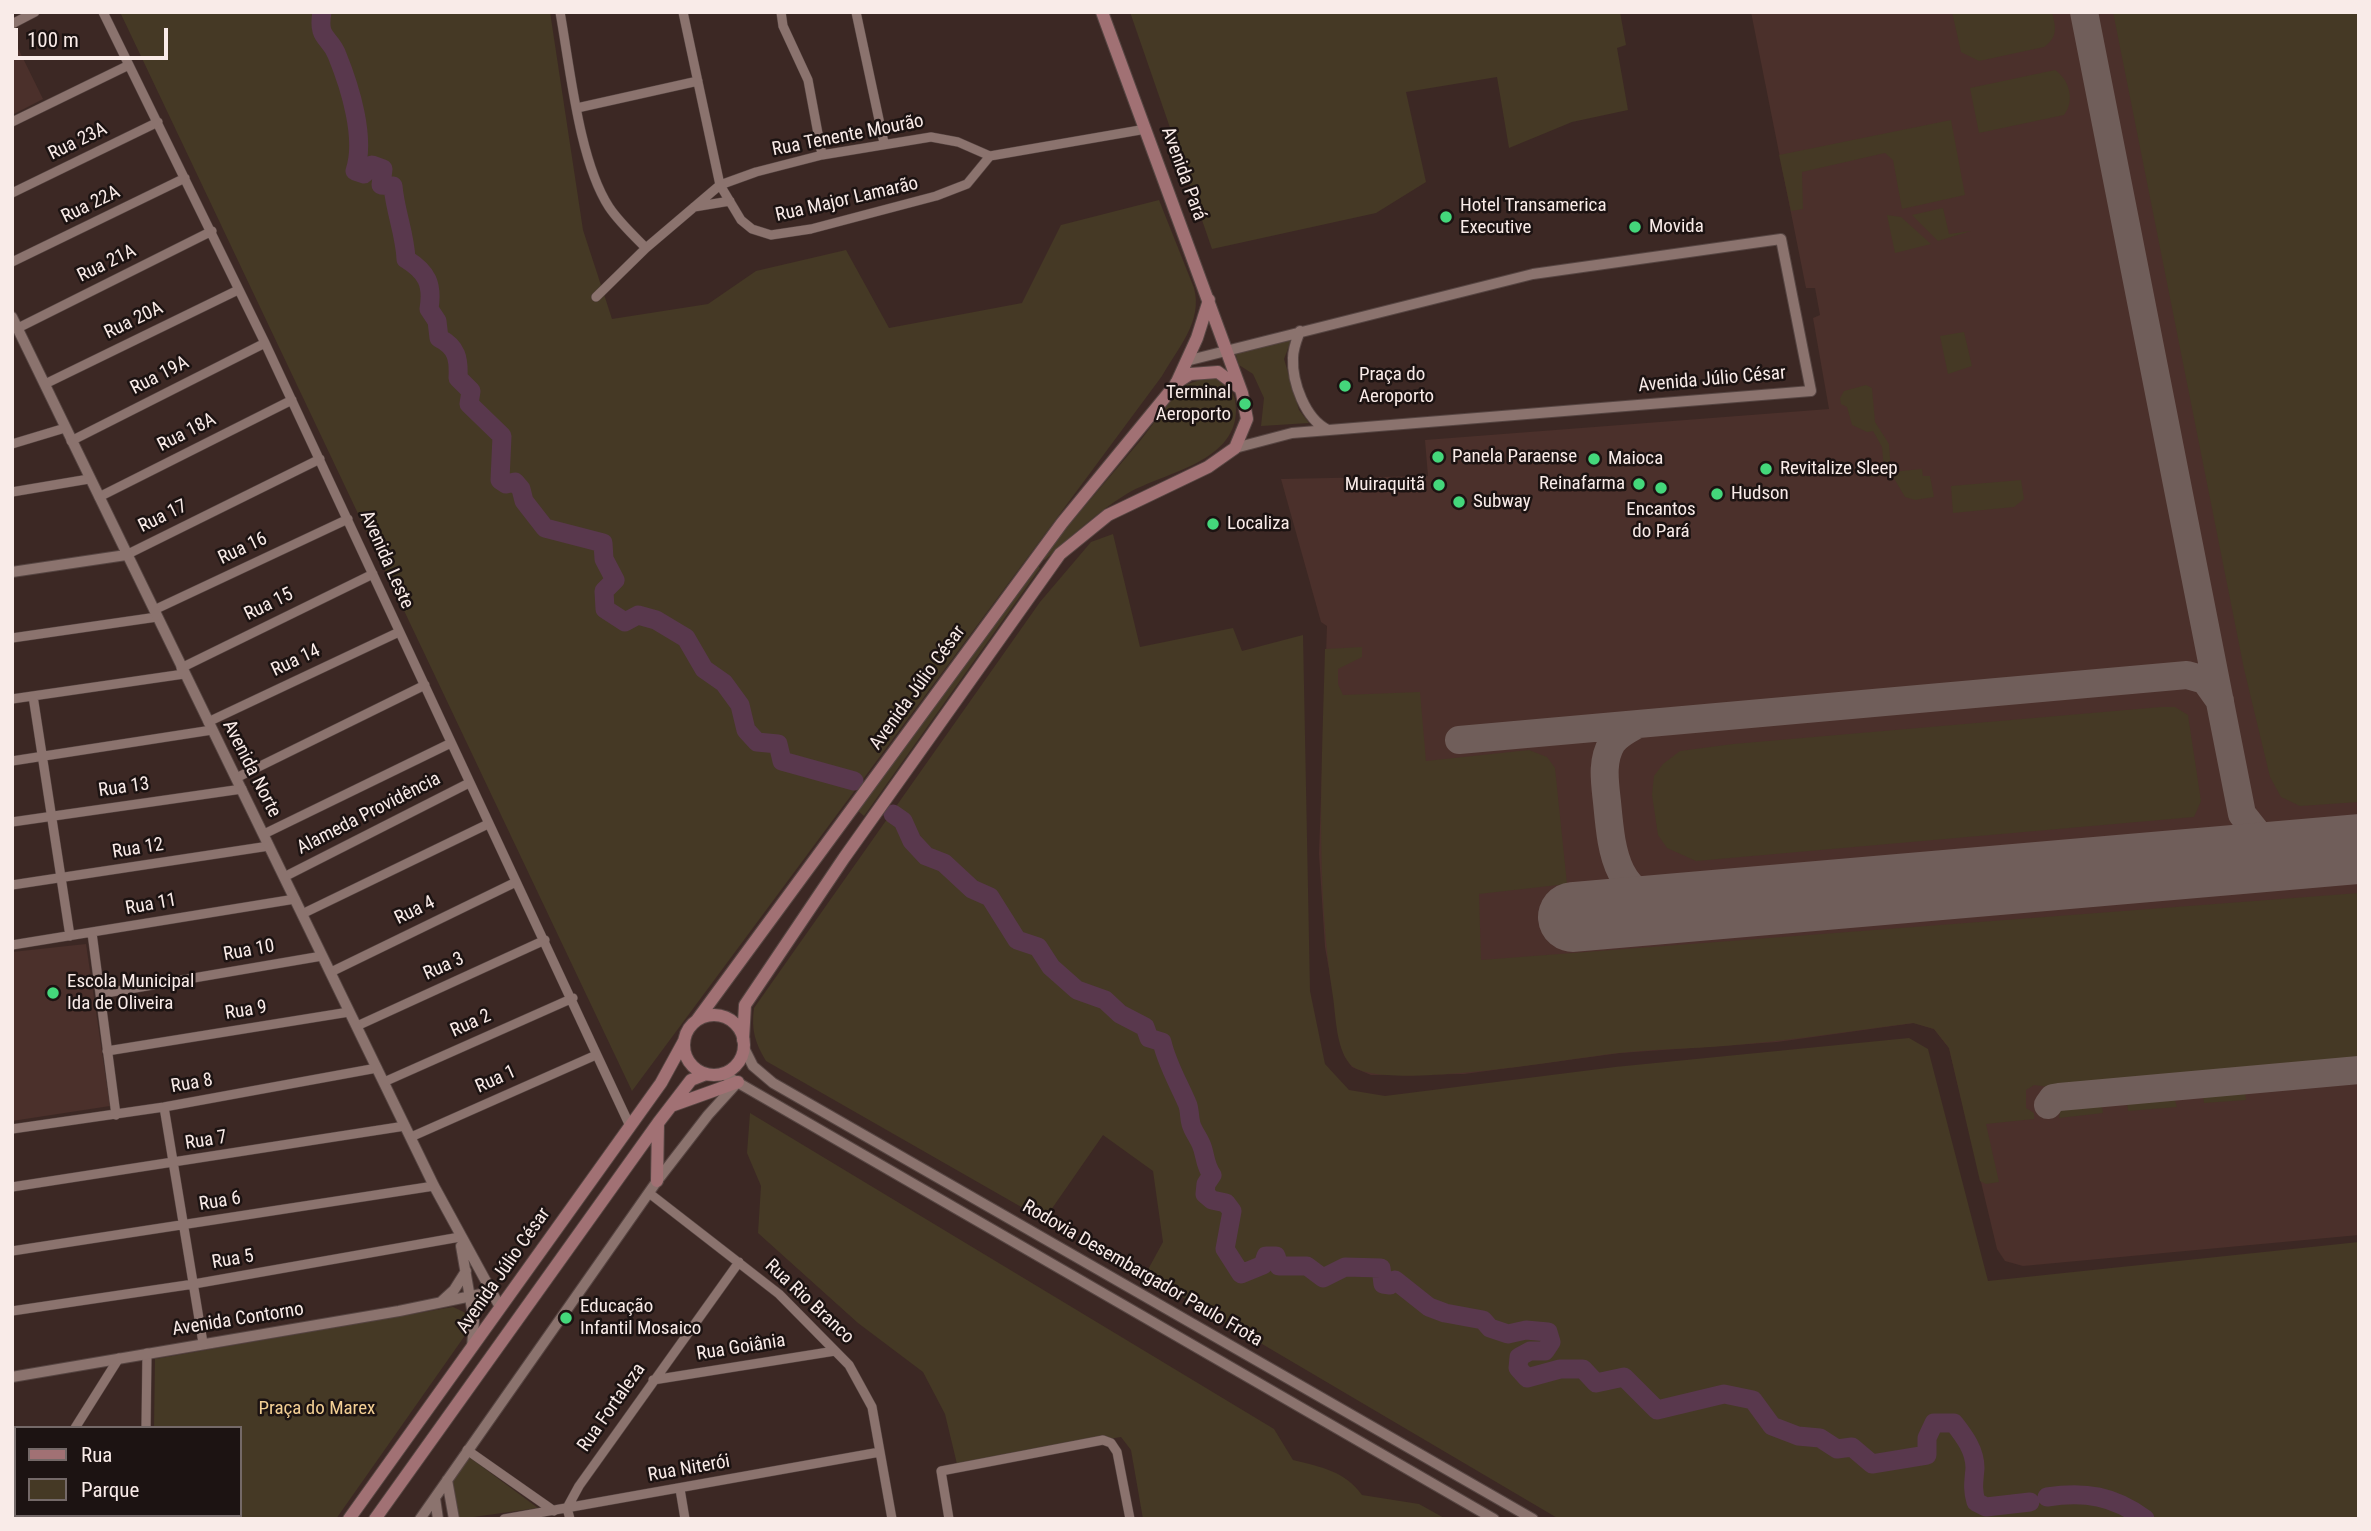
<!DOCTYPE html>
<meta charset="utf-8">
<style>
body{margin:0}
#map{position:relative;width:2371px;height:1531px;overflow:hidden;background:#3c2824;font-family:"Roboto Condensed",sans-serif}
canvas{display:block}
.frame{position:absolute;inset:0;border:14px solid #f9ebe8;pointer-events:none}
.legend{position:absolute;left:14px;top:1426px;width:228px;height:91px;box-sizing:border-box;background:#1c1312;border:2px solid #746968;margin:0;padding:9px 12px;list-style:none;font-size:21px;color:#f9ebe8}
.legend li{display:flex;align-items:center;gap:14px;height:35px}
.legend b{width:35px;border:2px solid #746968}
.scale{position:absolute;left:14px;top:28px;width:154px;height:32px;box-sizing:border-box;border:4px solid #f9ebe8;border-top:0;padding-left:9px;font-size:21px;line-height:24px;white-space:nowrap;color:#f9ebe8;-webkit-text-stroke:5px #1c1312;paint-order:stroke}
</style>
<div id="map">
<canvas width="2371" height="1531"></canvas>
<div class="frame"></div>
<ul class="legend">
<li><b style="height:9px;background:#a17174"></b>Rua</li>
<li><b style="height:19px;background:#453925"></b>Parque</li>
</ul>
<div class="scale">100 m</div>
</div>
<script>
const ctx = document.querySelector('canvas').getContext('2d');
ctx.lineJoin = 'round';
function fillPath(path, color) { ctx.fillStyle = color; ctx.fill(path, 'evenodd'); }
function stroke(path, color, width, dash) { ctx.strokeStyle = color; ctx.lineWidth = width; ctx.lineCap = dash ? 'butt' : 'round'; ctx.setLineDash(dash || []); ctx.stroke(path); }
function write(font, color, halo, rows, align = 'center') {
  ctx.font = font + ' "Roboto Condensed",sans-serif'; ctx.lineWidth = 5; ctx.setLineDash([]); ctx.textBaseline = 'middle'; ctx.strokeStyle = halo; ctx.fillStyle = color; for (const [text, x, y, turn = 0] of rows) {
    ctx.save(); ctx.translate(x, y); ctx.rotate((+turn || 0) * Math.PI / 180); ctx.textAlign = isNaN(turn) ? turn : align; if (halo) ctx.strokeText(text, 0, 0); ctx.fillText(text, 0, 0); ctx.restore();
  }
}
const built = new Path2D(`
 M 1751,12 L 2359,12 L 2359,1235 L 2023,1266 L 2005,1261 L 1997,1249 L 1949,1048 L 1934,1029 L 1914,1023 L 1777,1042 L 1620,1053 L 1464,1074 L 1371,1075 L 1352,1067 L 1344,1055 L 1325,947 L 1319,854 L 1327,626 L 1321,622 L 1281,479 L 1428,476 L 1425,440 L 1829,409 L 1813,318 L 1820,315 L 1815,288 L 1806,288 Z
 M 12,36 L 43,99 L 12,115 Z
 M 86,944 L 110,1106 L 12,1121 L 12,952 Z`);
const green = new Path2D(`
 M 120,12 L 550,12 L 583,230 L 612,319 L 708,304 L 756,271 L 846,250 L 889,328 L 1022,303 L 1061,225 L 1159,200 L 1194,288 C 1203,321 1178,348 1162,376 L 632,1091 Z
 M 1130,12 L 1620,12 L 1626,45 L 1617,48 L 1628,110 L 1572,122 L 1509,148 L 1497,77 L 1406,92 L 1426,182 L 1376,213 L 1212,249 Z
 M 1952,12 L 2052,12 C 2056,28 2058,37 2044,47 L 1979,61 L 1961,52 Z
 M 2113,12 L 2359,12 L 2359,802 L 2300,806 L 2281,797 L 2270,777 L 2244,669 Z
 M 2055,70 C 2070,80 2075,101 2064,115 L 1979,133 L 1970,88 Z
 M 1951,120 L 1965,195 L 1902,209 L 1893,160 L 1885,153 L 1802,172 L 1803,209 L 1791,211 L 1779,155 Z
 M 1943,208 L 1949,234 L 1971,231 L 1938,241 L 1912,215 Z
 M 1887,215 L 1901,217 L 1931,244 L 1895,253 Z
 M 1964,332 L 1972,366 L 1948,374 L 1940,336 Z
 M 1292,338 L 1284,359 L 1299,410 L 1309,423 L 1261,426 L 1264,398 L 1253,374 L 1239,365 L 1235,352 Z
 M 1209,377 L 1221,379 C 1232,389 1236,396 1236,411 C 1235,464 1160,473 1125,495 C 1096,513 1070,537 1045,560 L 1041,558 L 1140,441 L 1182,386 Z
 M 1866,385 L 1872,388 L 1875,422 L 1889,444 L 1891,472 L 1922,469 L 1923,476 L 1930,476 L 1934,497 L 1915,500 L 1905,497 L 1892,475 L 1869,477 L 1868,474 L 1884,470 L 1882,447 L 1873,431 L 1867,432 L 1852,425 L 1847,407 L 1841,404 L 1840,398 L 1844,391 Z
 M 2021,480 L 2024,499 L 2014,507 L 1953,513 L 1951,486 Z
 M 1113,534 L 1140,647 L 1233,628 L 1242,651 L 1303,635 L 1310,991 L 1325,1064 L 1349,1090 L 1385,1096 L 1615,1067 L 1909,1038 L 1928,1049 L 1988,1281 L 2359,1242 L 2359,1519 L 1559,1519 L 1145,1275 L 1163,1242 L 1153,1171 L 1103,1135 L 1044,1220 L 766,1061 C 755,1043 751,1030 754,1008 L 1040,602 L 1091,542 Z
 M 1037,565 L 1040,568 L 864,816 L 858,811 Z
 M 1362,647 L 1362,657 L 1338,669 L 1338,684 L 1343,695 L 1420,692 L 1426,761 L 1529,750 L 1547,757 L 1555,768 L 1567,884 L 1479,894 L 1481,960 L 2359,893 L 2359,1059 L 2049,1087 L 2034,1085 L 2026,1090 L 2026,1108 L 2034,1113 L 2034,1119 L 1986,1124 L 1999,1182 L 1986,1184 L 1980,1181 L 1949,1048 L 1934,1029 L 1913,1023 C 1857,1030 1802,1039 1746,1044 C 1704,1049 1661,1048 1619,1053 C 1576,1057 1373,1095 1349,1063 C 1336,1046 1336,1018 1333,997 C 1315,881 1322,766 1325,649 Z
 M 2161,707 L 2175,707 L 2188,715 L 2201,801 L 2194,817 L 1696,861 L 1667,848 L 1658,835 L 1652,795 L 1654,776 L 1663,764 L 1680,751 L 1733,744 Z
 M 2241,1091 L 2245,1092 L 2246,1100 L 2204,1103 L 2203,1096 L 2207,1093 Z
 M 2174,1097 L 2177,1107 L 2128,1111 L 2127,1101 Z
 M 2101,1103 L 2103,1113 L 2059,1118 L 2061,1107 Z
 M 750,1113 L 1274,1429 L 1293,1460 C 1321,1467 1345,1471 1362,1495 L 1419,1504 L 1446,1519 L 1143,1519 L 1131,1450 L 1121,1437 L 957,1464 L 945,1414 L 923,1372 L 858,1323 L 758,1233 L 761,1186 L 747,1153 Z
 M 453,1307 L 464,1312 L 469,1320 L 466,1334 L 336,1519 L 153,1519 L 153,1515 L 240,1515 L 240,1428 L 154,1428 L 155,1359 Z
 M 469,1457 L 538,1508 L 459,1519 L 452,1481 Z`);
const river = new Path2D(`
 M 322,12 C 317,40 330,36 337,55 C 350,87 366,138 355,171 L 364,174 L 372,165 L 383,169 L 381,185 L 393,186 C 395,211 405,234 406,259 C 427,272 433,284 429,309 L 437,321 L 439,338 C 457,347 459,359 458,378 L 471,391 L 469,404 L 502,436 L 500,480 L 506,484 L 515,482 L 521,489 L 524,501 L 545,528 L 603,543 L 604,559 L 615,580 L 604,591 L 605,609 L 625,622 L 638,615 L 656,620 L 686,638 L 704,669 L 724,683 L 740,705 L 746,730 L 757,742 L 778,744 L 782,761 L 854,781
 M 893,814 L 903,821 L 912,841 L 926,856 L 944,863 L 972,889 L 990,897 L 1017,940 L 1038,947 L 1051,967 L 1077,990 L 1105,1000 L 1120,1014 L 1145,1027 L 1149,1038 L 1162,1042 C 1167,1064 1178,1082 1187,1103 C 1190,1109 1189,1117 1191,1124 C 1193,1131 1198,1137 1201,1144 C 1206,1155 1204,1164 1212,1175 L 1206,1184 L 1205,1194 L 1212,1200 L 1226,1203 L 1232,1211 L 1225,1249 L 1241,1274 L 1263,1265 L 1266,1256 L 1276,1256 L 1279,1266 L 1307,1266 L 1323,1278 L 1345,1267 L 1381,1268 L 1383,1284 L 1390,1285 L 1395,1280 L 1429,1307 L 1445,1313 L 1483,1320 L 1490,1328 L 1508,1334 L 1526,1330 L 1548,1332 L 1551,1342 L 1545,1351 L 1530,1351 L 1519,1357 L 1518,1368 L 1527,1378 L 1560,1369 L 1583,1369 L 1596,1383 L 1624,1377 L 1657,1410 L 1724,1394 L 1753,1400 L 1772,1426 L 1798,1436 L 1820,1438 L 1837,1449 L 1852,1447 L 1872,1464 L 1927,1455 L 1927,1438 L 1934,1423 L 1954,1423 C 1964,1436 1975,1450 1975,1468 C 1974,1481 1972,1488 1976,1502 L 1986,1507 L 2030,1502
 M 2047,1497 C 2085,1491 2114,1496 2145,1519`);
const taxiway = new Path2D(`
 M 2084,12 L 2242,814 L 2261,838 L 2290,855
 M 1638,724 C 1629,729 1618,734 1612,743 C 1601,761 1605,783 1607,802 C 1612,855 1615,897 1677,908
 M 1459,740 L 2187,675 L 2205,680 L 2220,701
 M 2048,1105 L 2053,1098 L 2059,1097 L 2359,1070`);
const runway = new Path2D(`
 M 1573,917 L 2359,849`);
const minor = new Path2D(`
 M 103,12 L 265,343 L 630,1126
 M 560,12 C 570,67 579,161 609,207 C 619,222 633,235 646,248
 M 683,12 L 720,185 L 741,220 L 752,229 L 771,235 L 811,229 L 936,196 L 967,184 L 990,156
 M 781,12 L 783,26 L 808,80 L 822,155
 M 856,12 L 884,143
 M 12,24 L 35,12
 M 577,108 L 698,81
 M 12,122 L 129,65
 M 12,193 L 158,122
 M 694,207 L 730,201
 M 12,262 L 185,178
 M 596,297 L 646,248 L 720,185 L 756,172 L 822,155 L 931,137 L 958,142 L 990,156 L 1146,129
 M 18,328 L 212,231
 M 45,384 L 238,290
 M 71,441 L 265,343
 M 12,444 L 65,428
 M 12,492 L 89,479
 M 99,497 L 292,400
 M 126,555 L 320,459
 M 154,610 L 348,519
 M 12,638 L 157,617
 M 181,668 L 373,574
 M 33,696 L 70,936
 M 12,699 L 184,674
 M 208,722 L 399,632
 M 12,761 L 212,730
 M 236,778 L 425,685
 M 12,822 L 242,789
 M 264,834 L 451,743
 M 284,877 L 469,783
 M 12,885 L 269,846
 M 302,914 L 488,824
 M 92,933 L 116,1115
 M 12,945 L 295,899
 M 331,972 L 516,882
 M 100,994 L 322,956
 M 357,1026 L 545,940
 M 107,1051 L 349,1012
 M 384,1082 L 573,998
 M 164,1107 L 203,1343
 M 12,1129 L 164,1107 L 377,1068
 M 411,1137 L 596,1055
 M 12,1187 L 405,1126
 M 649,1193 L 779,1294 L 849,1365 L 872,1407 L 892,1519
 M 12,1251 L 434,1186
 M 12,1311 L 194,1284 L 460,1237
 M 653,1380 L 835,1351
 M 75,1428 L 119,1358
 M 146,1428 L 147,1353
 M 467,1450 L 554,1511
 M 680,1489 L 685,1519
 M 144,1515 L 144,1519
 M 16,1519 L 19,1515
 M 114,1519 L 117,1515
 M 504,1519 L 880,1452
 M 570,1519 L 567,1508 L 579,1486 L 739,1262
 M 949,1519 L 941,1471 L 1103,1440 L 1111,1443 L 1117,1452 L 1130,1519`);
const tertiary = new Path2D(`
 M 12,317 L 434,1186 L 500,1307
 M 1300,331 C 1297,339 1293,348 1293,358 C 1292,382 1305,419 1328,430
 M 1186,361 L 1533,274 L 1781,239 L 1811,391 L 1292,433 L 1235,448
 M 12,572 L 126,555
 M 744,1048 L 753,1066 L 773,1083 L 1533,1519
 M 723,1074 L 1494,1519
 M 461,1246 L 474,1321 L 472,1348
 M 442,1301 L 454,1290 L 466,1271
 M 12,1377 L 399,1311 L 491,1292
 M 447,1480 L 454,1519
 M 435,1498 L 438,1519
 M 420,1519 L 657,1181 L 708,1115 L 737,1083`);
const secondary = new Path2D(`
 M 1176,383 L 1190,374 L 1218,372 L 1238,387
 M684 1045a30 30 0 1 1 60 0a30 30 0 1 1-60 0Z
 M 697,1020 L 1062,523 L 1176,384 L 1197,338 L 1209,300
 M 743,1040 L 745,1005 L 844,858 L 1060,554 L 1108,515 L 1208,467 L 1235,448 L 1247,419 L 1242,393 L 1102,12
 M 671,1106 L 738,1082
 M 657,1181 L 658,1123
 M 349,1519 L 661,1083 L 684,1041
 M 375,1519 L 658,1123 L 691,1080 L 706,1074`);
const markers = [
 [1446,217,7,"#44d77b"],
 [1635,227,7,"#44d77b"],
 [1345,386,7,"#44d77b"],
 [1245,404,7,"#44d77b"],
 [1438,457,7,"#44d77b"],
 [1594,459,7,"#44d77b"],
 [1766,469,7,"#44d77b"],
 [1639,484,7,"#44d77b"],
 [1439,485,7,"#44d77b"],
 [1661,488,7,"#44d77b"],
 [1717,494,7,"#44d77b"],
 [1459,502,7,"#44d77b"],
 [1213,524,7,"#44d77b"],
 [53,993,7,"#44d77b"],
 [566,1318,7,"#44d77b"]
];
const streetNames = [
 ["Rua Tenente Mourão",848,136,-11],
 ["Rua 23A",78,142,-26],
 ["Avenida Pará",1183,174,70],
 ["Rua Major Lamarão",847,200,-13],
 ["Rua 22A",91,205,-26],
 ["Rua 21A",107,264,-26],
 ["Rua 20A",134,321,-26],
 ["Rua 19A",160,376,-27],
 ["Avenida Júlio César",1712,380,-5],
 ["Rua 18A",187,433,-27],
 ["Rua 17",163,517,-26],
 ["Rua 16",243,549,-25],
 ["Avenida Leste",386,560,66],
 ["Rua 15",269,605,-26],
 ["Rua 14",296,661,-25],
 ["Avenida Júlio César",918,688,-54],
 ["Avenida Norte",251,769,63],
 ["Rua 13",124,788,-8],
 ["Alameda Providência",369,814,-27],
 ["Rua 12",138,849,-9],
 ["Rua 11",151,905,-10],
 ["Rua 4",415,911,-26],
 ["Rua 10",249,951,-10],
 ["Rua 3",444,967,-24],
 ["Rua 9",246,1011,-9],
 ["Rua 2",471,1024,-24],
 ["Rua 1",496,1080,-24],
 ["Rua 8",192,1084,-10],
 ["Rua 7",206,1141,-9],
 ["Rua 6",220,1202,-9],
 ["Rua 5",233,1260,-10],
 ["Avenida Júlio César",504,1271,-55],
 ["Rodovia Desembargador Paulo Frota",1142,1274,30],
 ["Rua Rio Branco",809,1302,43],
 ["Avenida Contorno",238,1320,-9],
 ["Rua Goiânia",741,1348,-9],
 ["Rua Fortaleza",612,1408,-55],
 ["Rua Niterói",689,1469,-10]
];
const poiNames = [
 ["Hotel Transamerica",1460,206],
 ["Executive",1460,228],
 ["Movida",1649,227],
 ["Praça do",1359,375],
 ["Aeroporto",1359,397],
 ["Terminal",1231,393,"right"],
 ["Aeroporto",1231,415,"right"],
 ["Panela Paraense",1452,457],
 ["Maioca",1608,459],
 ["Revitalize Sleep",1780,469],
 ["Reinafarma",1625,484,"right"],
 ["Muiraquitã",1425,485,"right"],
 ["Hudson",1731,494],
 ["Subway",1473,502],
 ["Encantos",1661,510,"center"],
 ["do Pará",1661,532,"center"],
 ["Localiza",1227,524],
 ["Escola Municipal",67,982],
 ["Ida de Oliveira",67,1004],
 ["Educação",580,1307],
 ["Infantil Mosaico",580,1329]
];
const parkNames = [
 ["Praça do Marex",317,1409]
];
fillPath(built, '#4b302b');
fillPath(green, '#453925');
stroke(river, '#59384d', 19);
stroke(taxiway, '#705e5a', 28);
stroke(runway, '#705e5a', 70);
stroke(minor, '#564542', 10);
stroke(tertiary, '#564542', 12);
stroke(secondary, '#564542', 14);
stroke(minor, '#8b736e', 9);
stroke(tertiary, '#8b736e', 10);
stroke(secondary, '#a17174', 12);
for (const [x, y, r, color] of markers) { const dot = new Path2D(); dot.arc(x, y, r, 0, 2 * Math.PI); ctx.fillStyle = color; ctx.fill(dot); stroke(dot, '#1c1312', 2.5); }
write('19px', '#f9ebe8', '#1c1312', streetNames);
write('19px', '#f9ebe8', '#1c1312', poiNames, 'left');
write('19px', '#f3cf94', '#1c1312', parkNames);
</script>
